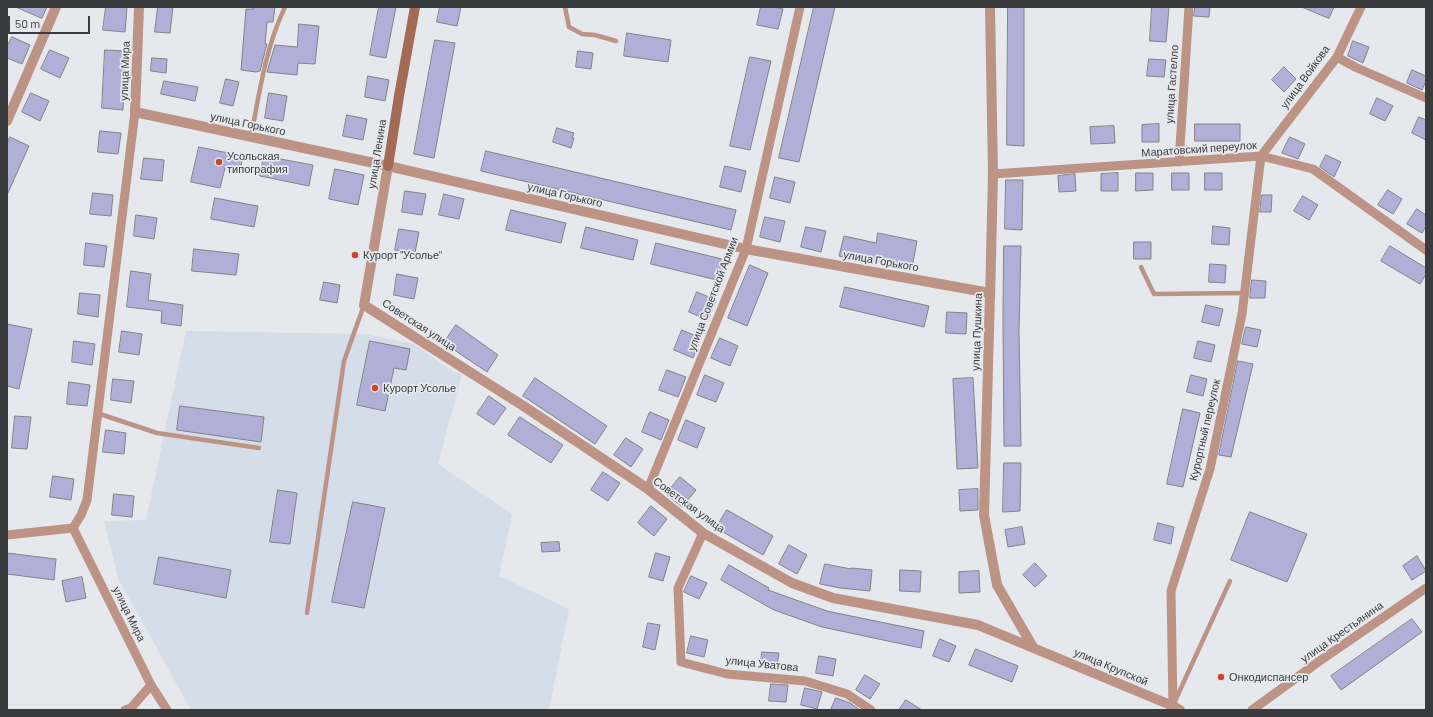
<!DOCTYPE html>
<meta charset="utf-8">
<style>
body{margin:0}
#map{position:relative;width:1433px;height:717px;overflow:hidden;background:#e5e8ed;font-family:Barlow,sans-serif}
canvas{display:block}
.frame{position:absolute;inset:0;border:8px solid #3a3b3d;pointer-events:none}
.scale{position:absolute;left:8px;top:16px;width:82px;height:18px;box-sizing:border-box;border:2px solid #3a3b3d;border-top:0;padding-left:5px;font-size:12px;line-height:14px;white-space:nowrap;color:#3a3b3d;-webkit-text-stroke:3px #e5e8ed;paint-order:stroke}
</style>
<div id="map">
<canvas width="1433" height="717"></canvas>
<div class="frame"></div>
<div class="scale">50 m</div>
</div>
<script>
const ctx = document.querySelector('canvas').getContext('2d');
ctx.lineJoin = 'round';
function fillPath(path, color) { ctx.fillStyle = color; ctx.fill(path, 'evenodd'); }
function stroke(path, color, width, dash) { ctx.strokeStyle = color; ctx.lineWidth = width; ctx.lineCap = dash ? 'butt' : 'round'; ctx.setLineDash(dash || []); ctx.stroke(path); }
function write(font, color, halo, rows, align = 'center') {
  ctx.font = font + ' Barlow,sans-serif'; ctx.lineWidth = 3.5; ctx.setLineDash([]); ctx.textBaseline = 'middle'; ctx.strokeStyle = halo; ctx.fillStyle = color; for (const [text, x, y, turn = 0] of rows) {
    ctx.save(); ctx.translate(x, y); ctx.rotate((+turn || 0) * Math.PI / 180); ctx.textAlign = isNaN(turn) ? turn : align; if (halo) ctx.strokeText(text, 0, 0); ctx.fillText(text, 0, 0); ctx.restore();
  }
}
const built = new Path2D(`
 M 186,331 L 366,334 L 414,344 L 453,372 L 462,374 L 438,464 L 512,514 L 499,576 L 569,609 L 549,710 L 191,710 L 118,578 L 104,521 L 146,520 Z`);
const building = new Path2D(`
 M 16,7 L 47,7 L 42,18 Z
 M 106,7 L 127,7 L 125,32 L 103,30 Z
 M 158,7 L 173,7 L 170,33 L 155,32 Z
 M 254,7 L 275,7 L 273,22 L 267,22 L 265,44 L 267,44 L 260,71 L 256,72 L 241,70 L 246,9 L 253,9 Z
 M 379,7 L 396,7 L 386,58 L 370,55 Z
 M 440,7 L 461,7 L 457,26 L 437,22 Z
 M 761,7 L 775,7 L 783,9 L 778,29 L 757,25 Z
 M 814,7 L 835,7 L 799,162 L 779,158 Z
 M 1008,7 L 1024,7 L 1024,146 L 1007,145 Z
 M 1152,7 L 1169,7 L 1166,42 L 1150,41 Z
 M 1195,7 L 1210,7 L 1209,17 L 1194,16 Z
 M 1302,7 L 1334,7 L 1329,18 Z
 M 299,24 L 319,26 L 315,64 L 298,63 L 297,75 L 267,72 L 275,45 L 297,47 Z
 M 627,33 L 671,40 L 668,62 L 624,56 Z
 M 12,37 L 30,45 L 22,64 L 7,58 L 7,47 Z
 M 435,40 L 455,43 L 434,158 L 414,154 Z
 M 1353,41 L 1369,47 L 1363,63 L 1348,56 Z
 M 50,50 L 69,58 L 60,78 L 41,69 Z
 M 105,50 L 125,51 L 123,110 L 102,108 Z
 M 578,51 L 593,53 L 591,69 L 576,67 Z
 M 750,57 L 771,61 L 750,150 L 730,146 Z
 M 152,58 L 167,59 L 166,73 L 151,71 Z
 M 1149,59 L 1166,60 L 1164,77 L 1147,76 Z
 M 1284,67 L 1296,79 L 1284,92 L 1272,80 Z
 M 1412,70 L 1426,76 L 1426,81 L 1422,90 L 1407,83 Z
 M 368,76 L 389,80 L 385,101 L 365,97 Z
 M 226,79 L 239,82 L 233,106 L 220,103 Z
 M 164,81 L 198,87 L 195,101 L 161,94 Z
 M 31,93 L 49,101 L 40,121 L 22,112 Z
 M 269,93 L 287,96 L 283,121 L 265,118 Z
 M 1377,98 L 1393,106 L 1385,121 L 1370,114 Z
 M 347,115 L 367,119 L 363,140 L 343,136 Z
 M 1419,117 L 1426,120 L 1426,140 L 1412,133 Z
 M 1159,124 L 1159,142 L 1142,142 L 1142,125 Z
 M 1195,124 L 1240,124 L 1240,141 L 1195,141 Z
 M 1114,126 L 1115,143 L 1091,144 L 1090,127 Z
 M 557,128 L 574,133 L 572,138 L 574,138 L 571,148 L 553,142 Z
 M 100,131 L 121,133 L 118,154 L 98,152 Z
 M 10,137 L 29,146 L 7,195 L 7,145 Z
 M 1290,137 L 1305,144 L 1298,159 L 1282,153 Z
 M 199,147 L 243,156 L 240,171 L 225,168 L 220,188 L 191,182 Z
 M 486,151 L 736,210 L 731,230 L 481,171 Z
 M 1326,155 L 1341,162 L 1334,177 L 1320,167 Z
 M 264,156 L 313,165 L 309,186 L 260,176 Z
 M 144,158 L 164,160 L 162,181 L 141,179 Z
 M 725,166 L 746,171 L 741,192 L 720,187 Z
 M 335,169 L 364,175 L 358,205 L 329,199 Z
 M 1118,173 L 1118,191 L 1101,191 L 1101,174 Z
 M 1136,173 L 1153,173 L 1153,190 L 1136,191 Z
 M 1172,173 L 1189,173 L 1189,190 L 1172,190 Z
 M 1205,173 L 1222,173 L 1222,190 L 1205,190 Z
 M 1075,174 L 1076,191 L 1059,192 L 1058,176 Z
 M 775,177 L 795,182 L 790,203 L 770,198 Z
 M 1006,180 L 1023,180 L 1022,230 L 1005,229 Z
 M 1388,190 L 1402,199 L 1393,214 L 1378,205 Z
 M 405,191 L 426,194 L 422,215 L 402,212 Z
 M 93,193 L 113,195 L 111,216 L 90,214 Z
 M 444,194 L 464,199 L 459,219 L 439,215 Z
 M 1262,195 L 1272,195 L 1271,212 L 1260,212 Z
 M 1303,196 L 1318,205 L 1309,220 L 1294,211 Z
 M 215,198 L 258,206 L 254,227 L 211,219 Z
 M 1417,209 L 1426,215 L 1426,226 L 1422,233 L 1407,224 Z
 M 511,210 L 566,223 L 561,243 L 506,230 Z
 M 136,215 L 157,218 L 154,239 L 134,236 Z
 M 765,217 L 785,221 L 780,242 L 760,237 Z
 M 1213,226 L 1230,228 L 1229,245 L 1212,244 Z
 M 586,227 L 638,240 L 633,260 L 581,248 Z
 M 806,227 L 826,231 L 821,252 L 801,247 Z
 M 399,229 L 419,232 L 415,253 L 395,250 Z
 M 878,233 L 917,241 L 912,268 L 859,258 L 859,261 L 839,256 L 844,236 L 876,243 Z
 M 1134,242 L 1151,242 L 1151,259 L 1134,259 Z
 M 86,243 L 107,246 L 104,267 L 84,265 Z
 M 656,243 L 726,260 L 721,281 L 651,264 Z
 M 1004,246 L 1021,246 L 1019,331 L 1021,446 L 1004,446 L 1003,320 Z
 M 1390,246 L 1426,268 L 1426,274 L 1420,284 L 1381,261 Z
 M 194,249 L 239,254 L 236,275 L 192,271 Z
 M 1210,264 L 1226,265 L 1225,283 L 1209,282 Z
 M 750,265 L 768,273 L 747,326 L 728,318 Z
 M 131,271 L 151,274 L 148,300 L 183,305 L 181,326 L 161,323 L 162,311 L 127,307 Z
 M 397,274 L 418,278 L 414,299 L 394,295 Z
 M 1252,280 L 1266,281 L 1265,298 L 1250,298 Z
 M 324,282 L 340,285 L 337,303 L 320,300 Z
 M 845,287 L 929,306 L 924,327 L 840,307 Z
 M 697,292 L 716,300 L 708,320 L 689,312 Z
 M 80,293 L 100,295 L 98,317 L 78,314 Z
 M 1206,305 L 1223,309 L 1219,326 L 1202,322 Z
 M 947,312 L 967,313 L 966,334 L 946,333 Z
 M 7,324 L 32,329 L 19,389 L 7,386 Z
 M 456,325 L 498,355 L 487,372 L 444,343 Z
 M 1246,327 L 1261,330 L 1257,347 L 1242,344 Z
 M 682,330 L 701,338 L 693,358 L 674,350 Z
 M 122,331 L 142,334 L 139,355 L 119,352 Z
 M 720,338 L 738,346 L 730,366 L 711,358 Z
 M 74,341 L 95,344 L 92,365 L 72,362 Z
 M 370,341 L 410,349 L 406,370 L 394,368 L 385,411 L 357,405 Z
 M 1198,341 L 1215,345 L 1211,362 L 1194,358 Z
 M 1238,361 L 1253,364 L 1231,457 L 1219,455 Z
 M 667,370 L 686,377 L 678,397 L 659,390 Z
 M 705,375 L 724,383 L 716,402 L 697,395 Z
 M 1191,375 L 1207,379 L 1203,396 L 1187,392 Z
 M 535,378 L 607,426 L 595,444 L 523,396 Z
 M 973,378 L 978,468 L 957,469 L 953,379 Z
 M 113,379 L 134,381 L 131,403 L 111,400 Z
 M 69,382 L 90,385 L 87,406 L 67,404 Z
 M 489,396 L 506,408 L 494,425 L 477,414 Z
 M 180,406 L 264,417 L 261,442 L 177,430 Z
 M 1183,409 L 1200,413 L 1183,487 L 1167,484 Z
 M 650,412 L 669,420 L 661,440 L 642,432 Z
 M 15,416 L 31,417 L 27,449 L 12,448 Z
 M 520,417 L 563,445 L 551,463 L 508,435 Z
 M 686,420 L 705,428 L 697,448 L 678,440 Z
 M 106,430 L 126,433 L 124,454 L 103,452 Z
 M 626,438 L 643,449 L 631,467 L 614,455 Z
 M 1004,463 L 1021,463 L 1020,511 L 1003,512 Z
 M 603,472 L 620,483 L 608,501 L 591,490 Z
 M 53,476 L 74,479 L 71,500 L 50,497 Z
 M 680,477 L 696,490 L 682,507 L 666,494 Z
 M 978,489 L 978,510 L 960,511 L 959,490 Z
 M 278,490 L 297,493 L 290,544 L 270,542 Z
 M 114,494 L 134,496 L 132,517 L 112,515 Z
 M 353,502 L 385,508 L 364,608 L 332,602 Z
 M 651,506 L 667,519 L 654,536 L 638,523 Z
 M 727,510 L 773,536 L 763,555 L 716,528 Z
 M 1250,512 L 1307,534 L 1287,582 L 1231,560 Z
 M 1158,523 L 1174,527 L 1171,544 L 1154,540 Z
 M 1022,527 L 1025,544 L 1008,547 L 1005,530 Z
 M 559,542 L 560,551 L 542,552 L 541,543 Z
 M 789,545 L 807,555 L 797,574 L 779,564 Z
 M 7,553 L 56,559 L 54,580 L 7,574 Z
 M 656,553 L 670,557 L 663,581 L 649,577 Z
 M 1417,556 L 1426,571 L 1412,580 L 1403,566 Z
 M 159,557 L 231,570 L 226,598 L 154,584 Z
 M 1035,563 L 1047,576 L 1035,587 L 1023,575 Z
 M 825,564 L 851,569 L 851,568 L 872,570 L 870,591 L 840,588 L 820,584 Z
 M 729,565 L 769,588 L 768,590 L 827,611 L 924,631 L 921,648 L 822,627 L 774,610 L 721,580 Z
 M 900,570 L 921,571 L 920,592 L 900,591 Z
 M 979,571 L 980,592 L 959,593 L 959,572 Z
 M 691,576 L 707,583 L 699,599 L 684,592 Z
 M 82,577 L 86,598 L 66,602 L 62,581 Z
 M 1412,619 L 1422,632 L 1341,690 L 1331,676 Z
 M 648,623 L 660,625 L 655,650 L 643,647 Z
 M 691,636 L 708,640 L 704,657 L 687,653 Z
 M 940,639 L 956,646 L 949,662 L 933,656 Z
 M 976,649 L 1018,666 L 1012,682 L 969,665 Z
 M 762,652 L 779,653 L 777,666 L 761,663 Z
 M 819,656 L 836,659 L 833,676 L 816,673 Z
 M 865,675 L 880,684 L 870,699 L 856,690 Z
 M 771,684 L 788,685 L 786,702 L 769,701 Z
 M 805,688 L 822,692 L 817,709 L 801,705 Z
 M 836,698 L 850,703 L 860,710 L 831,710 Z
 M 906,700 L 922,710 L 899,710 Z`);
const service = new Path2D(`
 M 565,7 L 569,27 L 582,34 L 595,35 L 616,41
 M 251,137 C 259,94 266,46 285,7
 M 1141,267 L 1154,294 L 1245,293
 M 97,413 L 157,433 L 259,448
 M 307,613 L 344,361 L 364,305
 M 1175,701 L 1230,581`);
const minor = new Path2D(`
 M 1337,57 L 1355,67 L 1426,98
 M 1179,162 L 1189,7
 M 993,174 L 1261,156 L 1313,169 L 1426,250
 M 648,489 L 746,249 L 800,7
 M 73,528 L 81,515 L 87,500 L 135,112
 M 73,528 L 151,685 L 167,710
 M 703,533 L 678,588 L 681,662 L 727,674 L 805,681 L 847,694 L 871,710
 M 7,535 L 73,528
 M 1173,706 L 1171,591 L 1210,469 L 1242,314 L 1261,156 L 1337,57 L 1361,7
 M 125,710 L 131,708 L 151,685
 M 1252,710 L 1321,660 L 1426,588`);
const tertiary = new Path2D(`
 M 139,7 L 135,112 L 388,166 L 746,249 L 990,293 L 984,515 L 997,585 L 1033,647
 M 7,121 L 56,7
 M 388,166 L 364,305 L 525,407 L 648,489 L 703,533 L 792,583 L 833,598 L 978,625 L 1173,706 L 1180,710
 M 990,299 L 993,174 L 990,7`);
const secondary = new Path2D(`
 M 388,166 L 399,96 L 415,7`);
const markers = [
 [219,162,4,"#ce4426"],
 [355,255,4,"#ce4426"],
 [375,388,4,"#ce4426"],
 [1221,677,4,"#ce4426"]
];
const streetNames = [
 ["улица Мира",125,71,-88],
 ["улица Войкова",1305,77,-54],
 ["улица Гастелло",1172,84,-86],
 ["улица Горького",248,124,12],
 ["Маратовский переулок",1199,149,-4],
 ["улица Ленина",377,154,-81],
 ["улица Горького",565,195,13],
 ["улица Горького",881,261,10],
 ["улица Советской Армии",713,294,-69],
 ["Советская улица",419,325,33],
 ["улица Пушкина",977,332,-88],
 ["Курортный переулок",1205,430,-77],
 ["Советская улица",689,505,36],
 ["улица Мира",129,614,64],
 ["улица Крестьянина",1342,632,-35],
 ["улица Уватова",762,664,6],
 ["улица Крупской",1111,667,23]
];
const poiNames = [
 ["Усольская",227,156],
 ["типография",227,169],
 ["Курорт \"Усолье\"",363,255],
 ["Курорт Усолье",383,388],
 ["Онкодиспансер",1229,677]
];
fillPath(built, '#d5dde8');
fillPath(building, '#b0afd8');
stroke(building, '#828287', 1);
stroke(service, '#bc9385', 4.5);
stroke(minor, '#bc9385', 9);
stroke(tertiary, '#bc9385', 10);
stroke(secondary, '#a36a55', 10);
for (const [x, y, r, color] of markers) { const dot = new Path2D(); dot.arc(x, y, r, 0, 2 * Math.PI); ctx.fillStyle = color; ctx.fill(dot); stroke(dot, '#e5e8ed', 1.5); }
write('11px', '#3a3b3d', '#e5e8ed', streetNames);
write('11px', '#3a3b3d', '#e5e8ed', poiNames, 'left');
</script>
